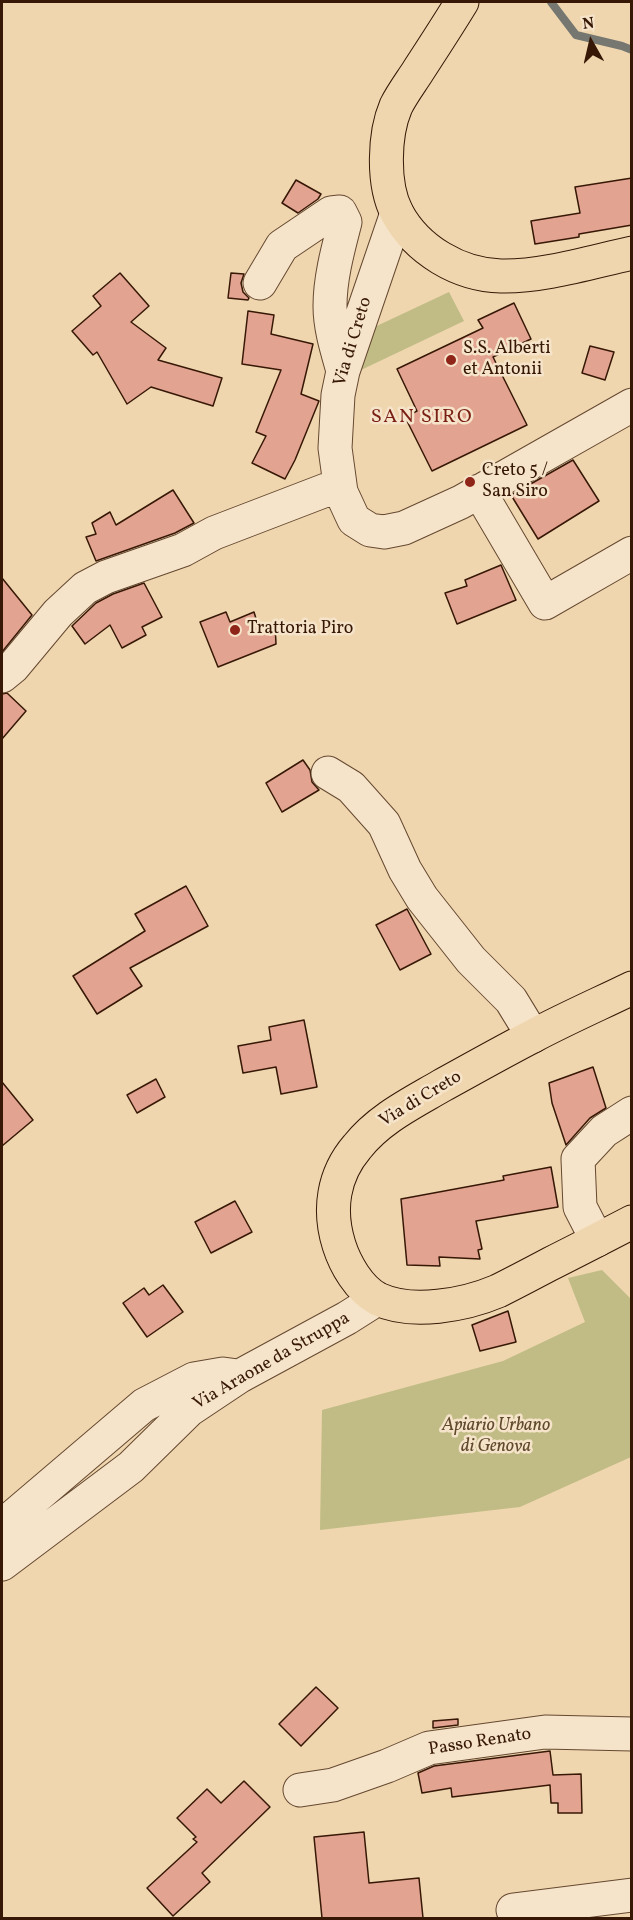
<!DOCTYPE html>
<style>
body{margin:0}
#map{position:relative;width:633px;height:1920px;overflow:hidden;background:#efd6ae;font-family:Vollkorn,serif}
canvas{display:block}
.frame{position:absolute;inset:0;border:3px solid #371806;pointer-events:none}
.north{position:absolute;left:561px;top:12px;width:60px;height:60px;-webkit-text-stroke:4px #f5e4ca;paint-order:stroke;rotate:352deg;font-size:16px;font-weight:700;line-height:24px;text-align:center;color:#371806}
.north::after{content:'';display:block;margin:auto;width:21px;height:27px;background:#371806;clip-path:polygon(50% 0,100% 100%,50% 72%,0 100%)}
</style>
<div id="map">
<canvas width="633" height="1920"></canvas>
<div class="frame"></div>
<div class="north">N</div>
</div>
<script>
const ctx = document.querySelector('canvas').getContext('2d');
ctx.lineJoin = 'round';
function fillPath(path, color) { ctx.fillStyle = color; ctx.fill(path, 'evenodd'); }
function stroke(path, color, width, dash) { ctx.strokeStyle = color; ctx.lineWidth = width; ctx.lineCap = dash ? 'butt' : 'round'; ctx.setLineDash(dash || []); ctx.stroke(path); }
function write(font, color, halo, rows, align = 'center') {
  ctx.font = font + ' Vollkorn,serif'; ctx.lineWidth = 5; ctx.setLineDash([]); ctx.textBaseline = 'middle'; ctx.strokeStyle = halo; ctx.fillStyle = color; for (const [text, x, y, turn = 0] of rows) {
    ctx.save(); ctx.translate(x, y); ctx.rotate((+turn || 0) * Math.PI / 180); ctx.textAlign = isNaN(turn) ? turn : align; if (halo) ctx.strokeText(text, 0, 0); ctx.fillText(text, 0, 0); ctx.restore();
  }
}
const green = new Path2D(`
 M 449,292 L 464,321 L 361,370 L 366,331 Z
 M 602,1270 L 631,1299 L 631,1457 L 520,1507 L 320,1530 L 322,1410 L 503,1361 L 585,1322 L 568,1278 Z`);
const stream = new Path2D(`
 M 551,2 L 576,35 L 622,46 L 632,50`);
const building = new Path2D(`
 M 632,178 L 632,225 L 579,234 L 579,237 L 535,244 L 531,221 L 580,213 L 575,187 Z
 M 296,180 L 321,194 L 318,199 L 298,213 L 282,203 Z
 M 120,273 L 149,306 L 131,322 L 166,348 L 158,360 L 222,378 L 213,406 L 151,387 L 127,404 L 97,352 L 93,355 L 72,331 L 101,306 L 93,296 Z
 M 231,273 L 244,274 L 241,283 L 243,292 L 249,298 L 248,300 L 228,298 Z
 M 514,303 L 531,339 L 493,357 L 527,425 L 432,471 L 405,417 L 417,411 L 397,369 L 483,328 L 478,320 Z
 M 248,311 L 274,315 L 271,334 L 313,344 L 301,394 L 319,401 L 295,460 L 285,479 L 252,463 L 266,436 L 256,432 L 281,370 L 242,364 Z
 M 590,346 L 614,352 L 605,380 L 582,373 Z
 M 573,460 L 599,501 L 538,539 L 511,495 Z
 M 173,490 L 194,523 L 175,533 L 96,561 L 86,537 L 96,534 L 92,523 L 110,512 L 116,525 Z
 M 501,565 L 516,600 L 457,624 L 445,593 L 467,586 L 465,580 Z
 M 2,578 L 32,615 L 2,652 Z
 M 144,583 L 162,617 L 142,627 L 146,635 L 122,648 L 110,625 L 85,644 L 72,626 L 96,603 L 113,594 Z
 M 226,612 L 230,622 L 254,612 L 258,625 L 275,624 L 276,644 L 218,667 L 200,622 Z
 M 7,693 L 26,711 L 2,739 L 2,694 Z
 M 303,760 L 310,770 L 312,782 L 319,790 L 282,812 L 266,783 Z
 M 186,886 L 208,926 L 130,968 L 142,986 L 97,1014 L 73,976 L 145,931 L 135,914 Z
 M 407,909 L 431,954 L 400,970 L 376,925 Z
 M 304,1020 L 317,1087 L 281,1094 L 276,1067 L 243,1073 L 238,1046 L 271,1040 L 269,1027 Z
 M 593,1067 L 606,1108 L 590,1118 L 566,1145 L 552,1103 L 549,1083 Z
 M 156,1079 L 165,1097 L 137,1113 L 127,1095 Z
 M 2,1082 L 33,1120 L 2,1146 Z
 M 551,1167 L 558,1207 L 476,1221 L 482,1249 L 478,1250 L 480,1259 L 439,1257 L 440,1266 L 407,1265 L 401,1199 L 504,1180 L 503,1176 Z
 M 235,1201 L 252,1232 L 211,1253 L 195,1222 Z
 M 163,1285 L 183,1312 L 147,1337 L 123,1303 L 144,1288 L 149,1295 Z
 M 508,1311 L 516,1342 L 480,1351 L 472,1325 Z
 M 316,1687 L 338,1708 L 301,1746 L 279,1724 Z
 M 458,1719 L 458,1725 L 433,1728 L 433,1721 Z
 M 550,1751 L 553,1775 L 581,1774 L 582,1813 L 558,1813 L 558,1803 L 551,1803 L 550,1785 L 452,1797 L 451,1788 L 422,1793 L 418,1773 L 434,1766 Z
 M 244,1781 L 270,1807 L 202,1873 L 210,1882 L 173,1916 L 147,1888 L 197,1842 L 193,1839 L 196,1837 L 177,1818 L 207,1789 L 221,1803 Z
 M 364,1832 L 369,1883 L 419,1878 L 423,1918 L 322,1918 L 314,1837 Z`);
const minor = new Path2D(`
 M 397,213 L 343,371 L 338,395 L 335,448 L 341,492 L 354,520 L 370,530 L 384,532 L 404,528 L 461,502 L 632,405
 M 260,283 L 282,246 L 331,213 L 340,212 L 345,222 C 338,249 330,278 330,306 C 330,328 337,350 343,371
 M 479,491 L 545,603 L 632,553
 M 2,676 L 13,667 L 58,613 L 85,588 L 106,577 L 183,550 L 214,533 L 326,490 L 341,492
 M 328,773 L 351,787 L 384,824 L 405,870 L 422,898 L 471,960 L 511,1000 L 533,1036
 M 597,1240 L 580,1207 L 578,1159 L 604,1131 L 632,1113
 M 2,1526 L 144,1405 L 194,1379 L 223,1374 L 238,1376
 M 2,1564 L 131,1467 L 189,1410 L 240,1376 L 347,1318 L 377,1299
 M 300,1790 L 333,1785 L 387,1766 L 429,1748 L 545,1732 L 632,1734
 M 513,1910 L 632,1895`);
const major = new Path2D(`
 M 462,2 C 448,25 433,48 418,71 C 411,82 402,94 396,106 C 384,134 382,184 397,213 C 417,250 459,275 501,276 C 542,277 591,262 632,253
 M 632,988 C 599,1004 565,1019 533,1036 C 502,1052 472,1069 441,1086 C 412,1103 379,1119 357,1147 C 333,1175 328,1210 339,1245 C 345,1264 359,1289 378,1299 C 412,1315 465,1305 498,1291 C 516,1282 533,1273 550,1264 C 578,1250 605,1236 632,1222`);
const markers = [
 [451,360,6,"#8f2418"],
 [470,482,6,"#8f2418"],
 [235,630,6,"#8f2418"]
];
const streetNames = [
 ["Via di Creto",354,342,-73],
 ["Via di Creto",421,1100,-31],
 ["Via Araone da Struppa",272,1362,-30],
 ["Passo Renato",480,1743,-9]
];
const poiNames = [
 ["S.S. Alberti",463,350],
 ["et Antonii",463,371],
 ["Creto 5 /",482,472],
 ["San Siro",482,493],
 ["Trattoria Piro",247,630]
];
const parkNames = [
 ["Apiario Urbano",496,1427],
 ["di Genova",496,1448]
];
const neighbourhoodNames = [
 ["SAN SIRO",422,418]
];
fillPath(green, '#c1bc85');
stroke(stream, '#757770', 8);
fillPath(building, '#e3a391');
stroke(building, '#371806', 1.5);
stroke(minor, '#654830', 35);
stroke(major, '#371806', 35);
stroke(minor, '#f5e4ca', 33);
stroke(major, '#efd6ae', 33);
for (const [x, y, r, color] of markers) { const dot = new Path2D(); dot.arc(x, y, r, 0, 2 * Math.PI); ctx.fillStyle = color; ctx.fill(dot); stroke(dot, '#f5e4ca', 2); }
write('18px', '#371806', '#f5e4ca', streetNames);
write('18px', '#371806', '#f5e4ca', poiNames, 'left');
write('italic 18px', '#60492c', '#f5e4ca', parkNames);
ctx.letterSpacing = '1.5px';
write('20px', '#7a1f14', '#f5e4ca', neighbourhoodNames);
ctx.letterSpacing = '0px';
</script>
